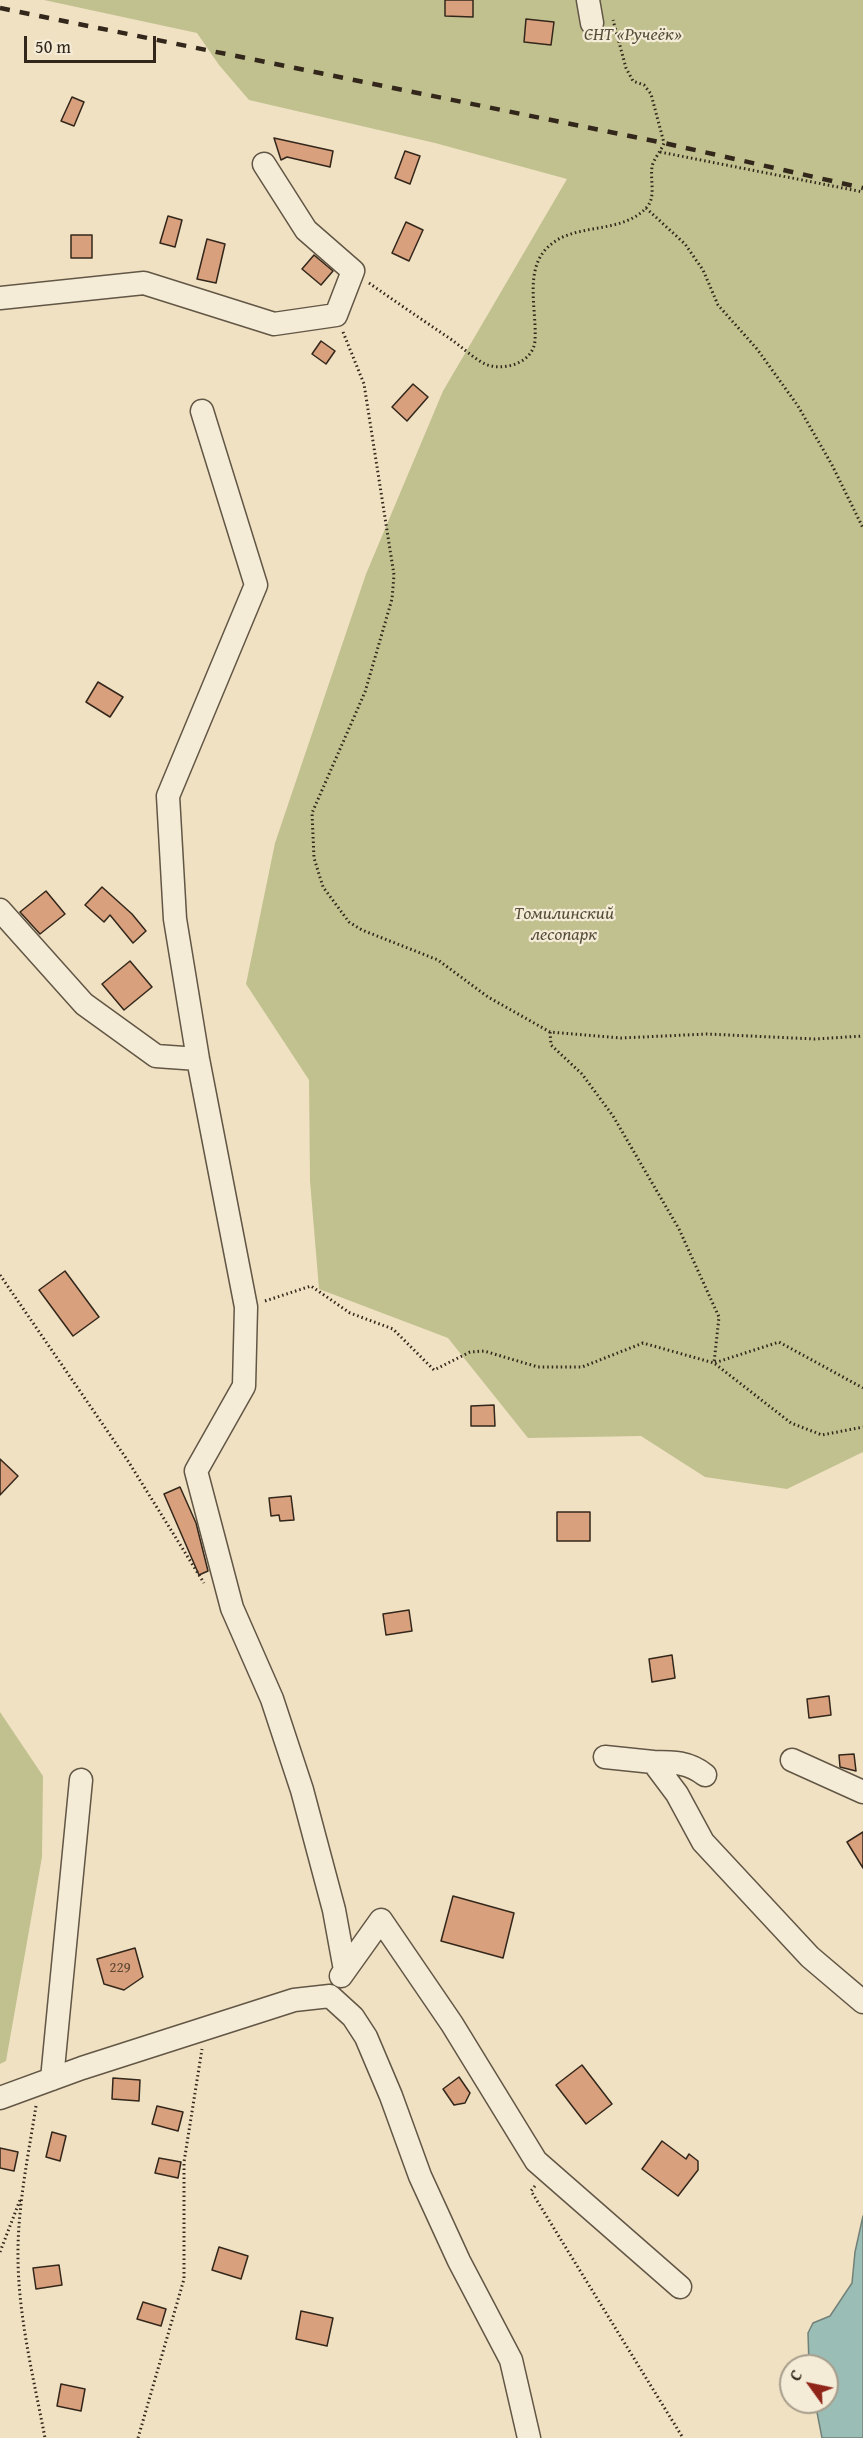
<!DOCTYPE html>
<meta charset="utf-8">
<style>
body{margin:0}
#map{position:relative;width:863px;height:2438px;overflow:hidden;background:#f0e1c3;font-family:"Gentium Book Plus",serif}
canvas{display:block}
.north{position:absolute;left:779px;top:2354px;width:60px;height:60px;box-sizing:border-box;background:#f5ecd8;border:2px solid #a79d8c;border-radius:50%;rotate:303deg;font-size:16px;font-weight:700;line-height:24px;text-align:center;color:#33271b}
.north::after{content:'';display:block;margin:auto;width:21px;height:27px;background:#8f2418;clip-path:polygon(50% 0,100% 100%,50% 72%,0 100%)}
.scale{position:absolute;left:24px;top:36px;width:132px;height:27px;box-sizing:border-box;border:3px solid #33271b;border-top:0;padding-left:8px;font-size:18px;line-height:21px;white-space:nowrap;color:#33271b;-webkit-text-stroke:4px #f5ecd8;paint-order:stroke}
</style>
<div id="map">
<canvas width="863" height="2438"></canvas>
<div class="north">С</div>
<div class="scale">50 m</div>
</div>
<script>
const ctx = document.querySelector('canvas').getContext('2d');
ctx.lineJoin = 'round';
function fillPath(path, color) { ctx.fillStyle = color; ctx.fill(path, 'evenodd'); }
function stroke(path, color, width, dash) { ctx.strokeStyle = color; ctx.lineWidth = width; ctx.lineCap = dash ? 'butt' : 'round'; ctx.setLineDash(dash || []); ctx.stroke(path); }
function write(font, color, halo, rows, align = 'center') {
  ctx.font = font + ' "Gentium Book Plus",serif'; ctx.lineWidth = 4.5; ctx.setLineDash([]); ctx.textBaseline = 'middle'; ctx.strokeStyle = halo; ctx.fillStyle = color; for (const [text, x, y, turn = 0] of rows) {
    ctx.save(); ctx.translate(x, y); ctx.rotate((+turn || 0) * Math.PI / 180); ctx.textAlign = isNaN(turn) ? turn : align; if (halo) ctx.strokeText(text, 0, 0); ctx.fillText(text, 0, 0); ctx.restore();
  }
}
const green = new Path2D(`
 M 44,0 L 863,0 L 863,1452 L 787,1489 L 705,1477 L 641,1436 L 528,1438 L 448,1338 L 319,1289 L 310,1181 L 309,1080 L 246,984 L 275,843 L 366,574 L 443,391 L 567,179 L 435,143 L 249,100 L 219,65 L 197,33 Z
 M 0,1712 L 43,1776 L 42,1857 L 6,2061 L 0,2064 Z`);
const water = new Path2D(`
 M 863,2216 L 863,2438 L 822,2438 L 815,2402 L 827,2402 L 827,2366 L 809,2366 L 808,2333 L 813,2323 L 830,2316 L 852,2283 L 855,2252 Z`);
const building = new Path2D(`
 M 445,0 L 473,0 L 473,17 L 445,16 Z
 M 526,19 L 554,22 L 551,45 L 524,42 Z
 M 72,97 L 84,102 L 74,126 L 61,121 Z
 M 274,138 L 333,151 L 330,167 L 287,157 L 281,160 Z
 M 405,151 L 420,156 L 410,184 L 395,178 Z
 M 168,216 L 182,220 L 175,247 L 160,243 Z
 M 406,222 L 423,230 L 409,261 L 392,253 Z
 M 71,235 L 92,235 L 92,258 L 71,258 Z
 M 207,239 L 225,244 L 216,283 L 197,279 Z
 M 314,255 L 333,271 L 321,285 L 302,269 Z
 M 321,341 L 335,351 L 326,364 L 312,354 Z
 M 413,384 L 428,397 L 407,421 L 392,407 Z
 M 98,682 L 123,697 L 110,717 L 86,702 Z
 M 102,887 L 132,914 L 146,931 L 133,943 L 110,915 L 104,922 L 85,905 Z
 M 46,891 L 65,914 L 40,934 L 20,912 Z
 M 130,961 L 152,987 L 124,1010 L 102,984 Z
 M 65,1271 L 99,1317 L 73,1336 L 39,1290 Z
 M 494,1405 L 495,1426 L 471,1426 L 471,1406 Z
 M 0,1459 L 18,1476 L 0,1495 Z
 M 180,1487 L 196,1523 L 208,1571 L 199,1575 L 164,1494 Z
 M 291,1496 L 294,1520 L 280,1521 L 279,1515 L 271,1516 L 269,1498 Z
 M 557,1512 L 590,1512 L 590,1541 L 557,1541 Z
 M 409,1610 L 412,1631 L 386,1635 L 383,1614 Z
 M 672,1655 L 675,1678 L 652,1682 L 649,1659 Z
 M 829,1696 L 831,1715 L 809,1718 L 807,1699 Z
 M 854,1754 L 856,1771 L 840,1767 L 839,1755 Z
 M 863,1832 L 863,1868 L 847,1842 Z
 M 453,1896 L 514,1913 L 503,1958 L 441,1941 Z
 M 135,1948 L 143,1977 L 124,1990 L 104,1984 L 97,1959 Z
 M 582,2065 L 612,2104 L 586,2124 L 556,2085 Z
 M 459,2077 L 470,2093 L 465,2103 L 454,2105 L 443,2089 Z
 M 113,2078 L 140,2080 L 139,2101 L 112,2099 Z
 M 157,2106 L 183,2112 L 178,2131 L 152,2124 Z
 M 52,2132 L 66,2136 L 60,2161 L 46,2157 Z
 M 662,2141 L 686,2159 L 689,2154 L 698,2161 L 698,2170 L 678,2196 L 642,2169 Z
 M 0,2148 L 18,2152 L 14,2171 L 0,2168 Z
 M 159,2158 L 181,2162 L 178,2178 L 155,2173 Z
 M 219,2247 L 248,2256 L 241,2279 L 212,2270 Z
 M 59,2265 L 62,2285 L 36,2289 L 33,2268 Z
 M 143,2302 L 166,2309 L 161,2326 L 137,2319 Z
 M 301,2311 L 333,2318 L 327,2346 L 296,2339 Z
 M 61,2384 L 85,2389 L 81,2411 L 57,2406 Z`);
const path = new Path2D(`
 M 660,152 L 863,192
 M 646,208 L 685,244 L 703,270 L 718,305 L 757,349 L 798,406 L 832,465 L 863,528
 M 369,283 C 396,302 424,321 452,340 C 462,347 473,358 485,364 C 503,372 534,363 535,340 C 537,311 524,271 547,248 C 573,221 621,236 647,207 C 656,197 650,180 652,167 C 653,160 661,151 664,143 L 651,94 L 644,85 L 633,81 L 626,68 L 613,20
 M 343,332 L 364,384 L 394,575 L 392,599 L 365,692 L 312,813 L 314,858 L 323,887 L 349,922 L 362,930 L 438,960 L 488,997 L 550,1032 L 621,1038 L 707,1034 L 815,1039 L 863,1036
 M 550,1032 L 551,1045 L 582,1074 L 613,1116 L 679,1229 L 719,1317 L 714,1363 L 779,1342 L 863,1388
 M 0,1275 L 128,1461 L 204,1583
 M 265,1301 L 311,1286 L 350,1313 L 393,1329 L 434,1370 L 470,1352 L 484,1351 L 538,1367 L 582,1367 L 643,1343 L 714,1363 L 791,1423 L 822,1435 L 863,1427
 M 36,2106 C 28,2157 17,2209 18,2261 C 19,2320 34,2380 45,2438
 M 535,2186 L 531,2191 L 683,2438
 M 0,2252 L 20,2200
 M 138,2438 L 184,2279 L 184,2162 L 202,2049`);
const minor = new Path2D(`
 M 588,0 L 592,23
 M 0,298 L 144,283 L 274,324 L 336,315 L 353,271 L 306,230 L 264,164
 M 202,411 L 256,585 L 168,796 L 175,919 L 198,1059 L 246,1307 L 244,1386 L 196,1471 L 232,1608 L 272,1699 L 302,1790 L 334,1910 L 345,1970
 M 0,910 L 84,1004 L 156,1056 L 198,1059
 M 605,1757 L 653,1762 L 677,1794 L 703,1842 L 810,1957 L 863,2002
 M 792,1760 L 863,1792
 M 653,1762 C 673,1762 689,1762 705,1775
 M 341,1976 L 381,1920 L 452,2024 L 536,2161 L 680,2287
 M 52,2079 L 81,1780
 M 0,2098 L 82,2068 L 294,2000 L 330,1996 L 353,2017 L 366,2037 L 391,2096 L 420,2176 L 459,2261 L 511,2360 L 529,2438`);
const rail = new Path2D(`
 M 0,8 L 664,143 L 863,188`);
const numberNames = [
 ["229",120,1968]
];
const parkNames = [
 ["СНТ «Ручеёк»",633,35],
 ["Томилинский",564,914],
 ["лесопарк",564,935]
];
fillPath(green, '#c1c18f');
fillPath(water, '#9abdb6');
stroke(water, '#718178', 1.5);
fillPath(building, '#d8a07c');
stroke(building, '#33271b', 1.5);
stroke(minor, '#625645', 25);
stroke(path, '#33271b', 3, [1.5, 3]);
stroke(minor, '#f5ecd8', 22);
stroke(rail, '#33271b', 4.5, [10, 10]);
write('15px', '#5c4533', null, numberNames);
write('italic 18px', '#564e38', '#f5ecd8', parkNames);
</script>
